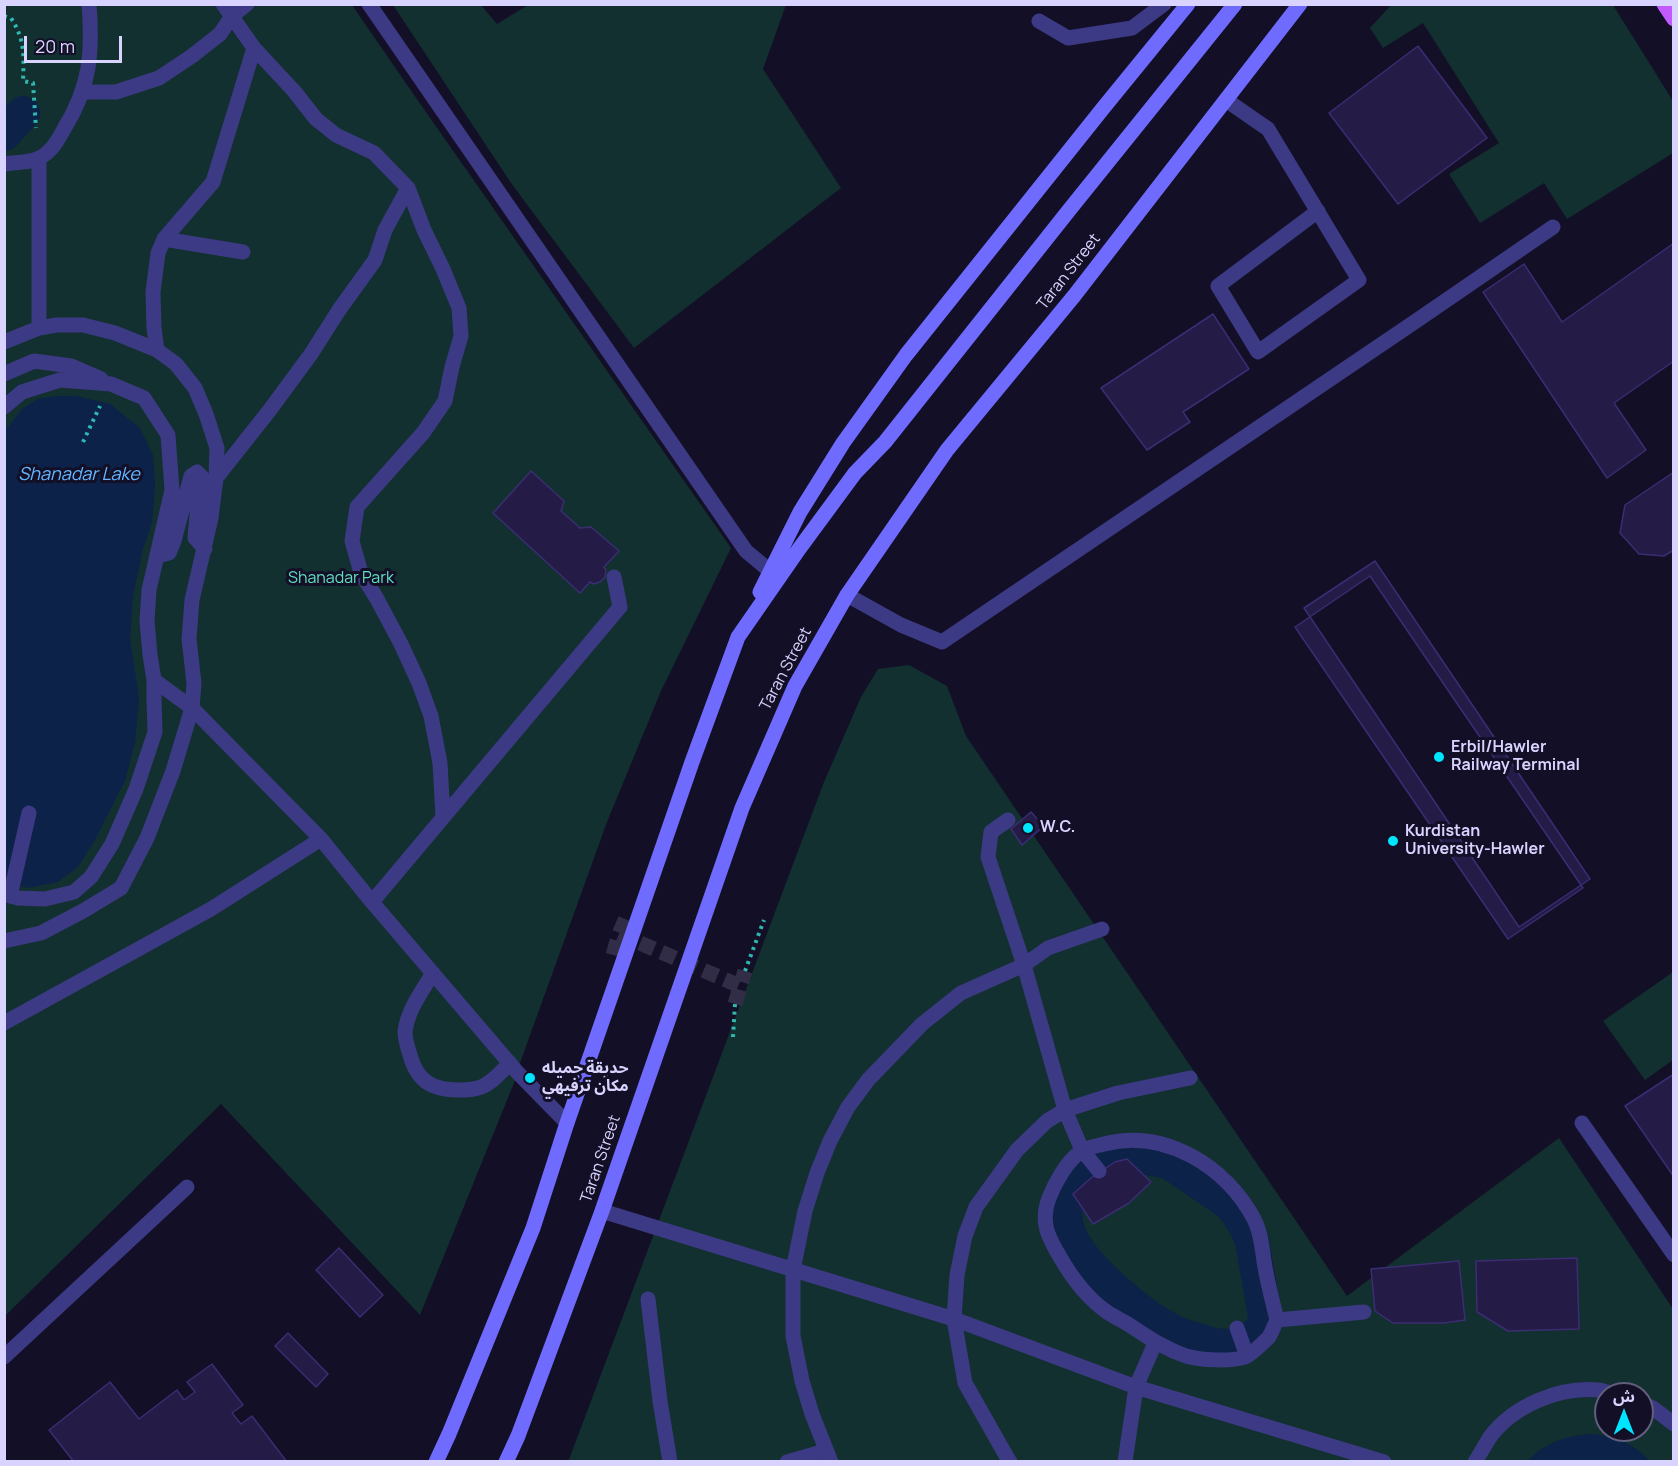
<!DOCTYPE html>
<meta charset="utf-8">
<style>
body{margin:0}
#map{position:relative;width:1678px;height:1466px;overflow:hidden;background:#130f26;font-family:Manrope,"Noto Sans Arabic",sans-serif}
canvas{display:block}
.frame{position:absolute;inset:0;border:6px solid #d9d4ff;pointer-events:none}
.north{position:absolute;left:1594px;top:1382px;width:60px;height:60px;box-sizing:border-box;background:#130f26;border:2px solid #625e7d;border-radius:50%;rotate:0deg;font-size:16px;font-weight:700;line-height:24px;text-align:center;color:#d9d4ff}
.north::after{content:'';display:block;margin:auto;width:21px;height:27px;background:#00e5ff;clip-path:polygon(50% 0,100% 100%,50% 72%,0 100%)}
.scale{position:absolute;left:24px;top:36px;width:98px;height:27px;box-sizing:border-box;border:3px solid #d9d4ff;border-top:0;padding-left:8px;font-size:18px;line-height:21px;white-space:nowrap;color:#d9d4ff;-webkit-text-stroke:4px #130f26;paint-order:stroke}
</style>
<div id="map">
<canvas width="1678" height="1466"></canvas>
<div class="frame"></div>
<div class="north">ش</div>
<div class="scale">20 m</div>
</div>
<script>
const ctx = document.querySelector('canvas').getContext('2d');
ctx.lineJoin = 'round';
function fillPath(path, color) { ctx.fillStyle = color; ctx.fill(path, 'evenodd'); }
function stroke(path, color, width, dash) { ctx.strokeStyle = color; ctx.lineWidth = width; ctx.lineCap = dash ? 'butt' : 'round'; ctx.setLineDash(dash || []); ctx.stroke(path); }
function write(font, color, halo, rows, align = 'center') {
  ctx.font = font + ' Manrope,"Noto Sans Arabic",sans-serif'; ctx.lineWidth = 6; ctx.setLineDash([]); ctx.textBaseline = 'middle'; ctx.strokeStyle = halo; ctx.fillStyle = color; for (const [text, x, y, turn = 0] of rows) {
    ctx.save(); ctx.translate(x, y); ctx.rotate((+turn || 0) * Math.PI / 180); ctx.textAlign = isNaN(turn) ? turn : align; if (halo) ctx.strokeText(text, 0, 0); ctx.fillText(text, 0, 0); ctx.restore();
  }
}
const green = new Path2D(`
 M 5,5 L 352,5 L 412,92 L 731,548 L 661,691 L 607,822 L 520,1063 L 518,1073 L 420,1315 L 221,1104 L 5,1316 Z
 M 393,5 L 481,5 L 497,24 L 528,5 L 786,5 L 763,69 L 841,188 L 634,348 L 511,183 Z
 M 1391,5 L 1613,5 L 1673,101 L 1673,153 L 1567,219 L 1544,183 L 1480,223 L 1449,174 L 1499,143 L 1423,23 L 1383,48 L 1370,28 Z
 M 909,665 L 947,686 L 966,736 L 1347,1296 L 1559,1138 L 1673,1309 L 1673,1461 L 568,1462 L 824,782 L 861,697 L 878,669 ZM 1606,1394 L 1642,1394 L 1642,1430 L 1606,1430 Z
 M 1673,972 L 1673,1060 L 1645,1080 L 1603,1021 Z`);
const water = new Path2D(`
 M 56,396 L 76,396 L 110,404 L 140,428 L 153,455 L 155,486 L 152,523 L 143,549 L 133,596 L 130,638 L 139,699 L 135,742 L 125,781 L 95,840 L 78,867 L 58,882 L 28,888 L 5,882 L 4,432 L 22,409 L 37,399 Z
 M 1589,1434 C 1612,1435 1634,1443 1650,1461 L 1528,1461 C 1544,1443 1565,1436 1589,1434 Z`);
const canal = new Path2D(`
 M 4,134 L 23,113
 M 1136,1156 L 1169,1162 L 1229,1203 L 1238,1214 L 1247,1229 L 1252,1241 L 1266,1322 C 1260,1333 1254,1337 1242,1342 C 1237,1344 1230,1346 1225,1346 C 1220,1346 1215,1345 1211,1344 C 1198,1340 1184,1337 1172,1331 C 1140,1314 1079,1265 1068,1230 C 1063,1215 1066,1200 1074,1186 C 1087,1162 1111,1158 1136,1156 Z`);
const building = new Path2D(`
 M 1418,46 L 1487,138 L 1398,204 L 1329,113 Z
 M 1674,243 L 1674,361 L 1614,403 L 1646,450 L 1607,478 L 1483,292 L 1524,264 L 1562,322 Z
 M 1213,314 L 1249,369 L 1183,412 L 1190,422 L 1147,450 L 1101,388 Z
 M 531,471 L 564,501 L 561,511 L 580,528 L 591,527 L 619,551 L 604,567 L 606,570 L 605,577 L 600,582 L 594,584 L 590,582 L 580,593 L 493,513 Z
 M 1674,472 L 1674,550 L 1664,556 L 1639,554 L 1620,533 L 1625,505 Z
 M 1375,561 L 1590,879 L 1519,927 L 1304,608 Z
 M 1370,576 L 1583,888 L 1508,939 L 1295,627 Z
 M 1031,812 L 1044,826 L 1022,845 L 1011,829 Z
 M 1674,1074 L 1674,1177 L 1625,1106 Z
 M 1127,1159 L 1151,1182 L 1129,1203 L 1093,1224 L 1073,1194 L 1091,1178 L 1115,1162 Z
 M 339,1248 L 383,1295 L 360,1317 L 316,1270 Z
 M 1577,1258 L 1579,1329 L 1508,1331 L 1477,1312 L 1476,1261 Z
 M 1459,1261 L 1465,1320 L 1444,1323 L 1393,1323 L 1375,1311 L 1371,1269 Z
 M 288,1333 L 328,1374 L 316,1387 L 275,1346 Z
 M 212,1364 L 243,1405 L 232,1413 L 241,1424 L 252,1416 L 287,1462 L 74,1462 L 49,1430 L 110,1382 L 139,1419 L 177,1390 L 184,1400 L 195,1392 L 187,1382 Z`);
const pedestrianTunnel = new Path2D(`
 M 619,934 L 740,986
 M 613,955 L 619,934 L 626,918
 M 735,1004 L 745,971`);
const path = new Path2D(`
 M 4,16 L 11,18 C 25,40 24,55 23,81 L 33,83 L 36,128
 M 83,442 L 100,406
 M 745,971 L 764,920
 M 733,1037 L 735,1004`);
const service = new Path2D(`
 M 369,4 L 746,551 L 770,571
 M 1039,21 L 1068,38 L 1132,28 L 1164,4
 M 1226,100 L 1268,129 L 1359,280 L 1258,352 L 1218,286 L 1318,211
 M 4,1357 L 187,1187`);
const pedestrian = new Path2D(`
 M 223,4 L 254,48 L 294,91 L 316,119 L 336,135 L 374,153 L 408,188 L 424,230 L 443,269 L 459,308 L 461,336 L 452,367 L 445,401 L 423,433 L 357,507 L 352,541 L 361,573 L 377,599 L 401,644 L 419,683 L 431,716 L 440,763 L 443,817
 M 83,92 L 116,92 L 159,78 L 192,56 L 220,34 L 232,16 L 247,4
 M 39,159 L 39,328
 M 4,164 C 15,162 32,163 41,157 C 52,151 58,140 64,129 C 90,87 93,53 89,4
 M 164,239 L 243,252
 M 4,342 L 39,328 L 57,325 L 83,325 L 115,333 L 157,350 L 176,364 L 195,388 L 206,414 L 217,448 L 216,478 L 211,518 L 192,600 L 189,639 L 194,683 L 192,708 L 173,771 L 147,838 L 121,888 L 83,911 L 41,933 L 4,941
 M 157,350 L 154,328 L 153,292 L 158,253 L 164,239 L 213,182 L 254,48
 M 4,374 L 34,361 L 71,366 L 101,379
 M 4,407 L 22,392 L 60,380 L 111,384 L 144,398 L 168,435 L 172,490 L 149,590 L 147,621 L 150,655 L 154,680 L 154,699 L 155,732 L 136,789 L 112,844 L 91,877 L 74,892 L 45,899 L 18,898 L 4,894
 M 216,478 L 269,411 L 311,354 L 339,310 L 375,260 L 385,230 L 408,188
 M 157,556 L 169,553 L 174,541 L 191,476 L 197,472 L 202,477 L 198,504 L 195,538 L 205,549
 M 154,680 L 192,708 L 321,839 L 372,902 L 518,1073 L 567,1123
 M 1008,820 L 991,832 L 988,857 L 1024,965 L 1065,1110 L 1082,1150 L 1099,1171
 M 10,896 L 29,813
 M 372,902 L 620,607 L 614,577
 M 433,973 C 422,991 407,1011 405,1032 C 405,1040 408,1048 410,1055 C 417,1081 432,1090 458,1090 C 466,1090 474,1090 481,1087 C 492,1083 501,1072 510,1063
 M 4,1023 L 211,909 L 321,839
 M 602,1211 L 954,1319 L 1136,1387 L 1384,1462
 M 648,1299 L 660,1401 L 670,1462
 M 1277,1320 C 1273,1303 1268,1285 1265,1267 C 1262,1251 1262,1234 1254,1219 C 1226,1166 1164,1128 1104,1144 C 1097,1146 1088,1147 1082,1151 C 1067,1160 1055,1183 1049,1198 C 1040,1222 1048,1237 1060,1257 C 1072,1278 1087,1298 1107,1312 C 1116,1318 1126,1322 1134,1328 C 1152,1340 1166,1349 1186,1356 C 1200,1360 1230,1362 1245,1357 C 1252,1354 1263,1343 1269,1337 C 1272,1332 1274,1326 1277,1320 L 1364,1312
 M 1237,1328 L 1247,1356
 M 1642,1403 L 1653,1408 L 1674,1424
 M 787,1462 L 825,1451
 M 831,1462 L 812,1414 L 802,1381 L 793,1336 L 793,1270 L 805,1211 L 817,1173 L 830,1141 L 848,1107 L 868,1080 L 922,1024 L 961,993 L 1024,965 L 1048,948 L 1102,929
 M 1010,1462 L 1008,1459 L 965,1383 L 954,1319 L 957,1275 L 965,1236 L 976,1207 L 1017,1150 L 1047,1121 L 1065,1110 L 1118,1093 L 1190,1078
 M 1125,1462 L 1136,1387 L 1155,1343
 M 1475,1462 C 1480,1454 1485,1445 1490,1437 C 1513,1406 1560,1386 1598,1390 C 1604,1391 1611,1393 1617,1394`);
const minor = new Path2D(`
 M 847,595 L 901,625 L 942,642 L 1416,321 L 1553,227
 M 1582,1123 L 1674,1255`);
const secondary = new Path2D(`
 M 760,592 L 800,512 L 843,443 L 906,355 L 1104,107 L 1188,4
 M 436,1462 L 449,1434 L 533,1228 L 567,1123 L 692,762 L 738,637 L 799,549 L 855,473 L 885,442 L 1070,209 L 1235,4
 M 506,1462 L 518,1436 L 602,1211 L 742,808 L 795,686 L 847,595 L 947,450 L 1074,296 L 1300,4`);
const primary = new Path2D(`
 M 1664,4 L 1674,19`);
const markers = [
 [1439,757,6,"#00e5ff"],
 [1028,828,6,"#00e5ff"],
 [1393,841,6,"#00e5ff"],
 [530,1078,6,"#00e5ff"]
];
const streetNames = [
 ["Taran Street",1069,272,-52],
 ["Taran Street",786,669,-62],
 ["Taran Street",601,1159,-71]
];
const parkNames = [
 ["Shanadar Park",341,579]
];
const poiNames = [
 ["Erbil/Hawler",1451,748],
 ["Railway Terminal",1451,766],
 ["W.C.",1040,828],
 ["Kurdistan",1405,832],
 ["University-Hawler",1405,850],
 ["حديقة جميله",542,1069],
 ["مكان ترفيهي",542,1087]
];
const waterNames = [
 ["Shanadar Lake",79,475]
];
fillPath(green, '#12302f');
fillPath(water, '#0c2248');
stroke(canal, '#0c2248', 34);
fillPath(building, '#241b47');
stroke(building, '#3b2d73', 1.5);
stroke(pedestrianTunnel, '#312d47', 15, [15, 8]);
stroke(path, '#2fb8b0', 4, [3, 4.5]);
stroke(service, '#3d3a85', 15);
stroke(pedestrian, '#3d3a85', 15);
stroke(minor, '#3d3a85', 15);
stroke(secondary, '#6f6bff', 15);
stroke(primary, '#c25bff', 15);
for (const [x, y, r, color] of markers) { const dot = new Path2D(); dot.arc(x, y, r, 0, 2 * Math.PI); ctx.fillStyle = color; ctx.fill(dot); stroke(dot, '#130f26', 2); }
write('16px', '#d9d4ff', '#130f26', streetNames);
write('16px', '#5fe0c0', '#130f26', parkNames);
write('bold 16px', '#d9d4ff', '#130f26', poiNames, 'left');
write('italic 18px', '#62b6ff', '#130f26', waterNames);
</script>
